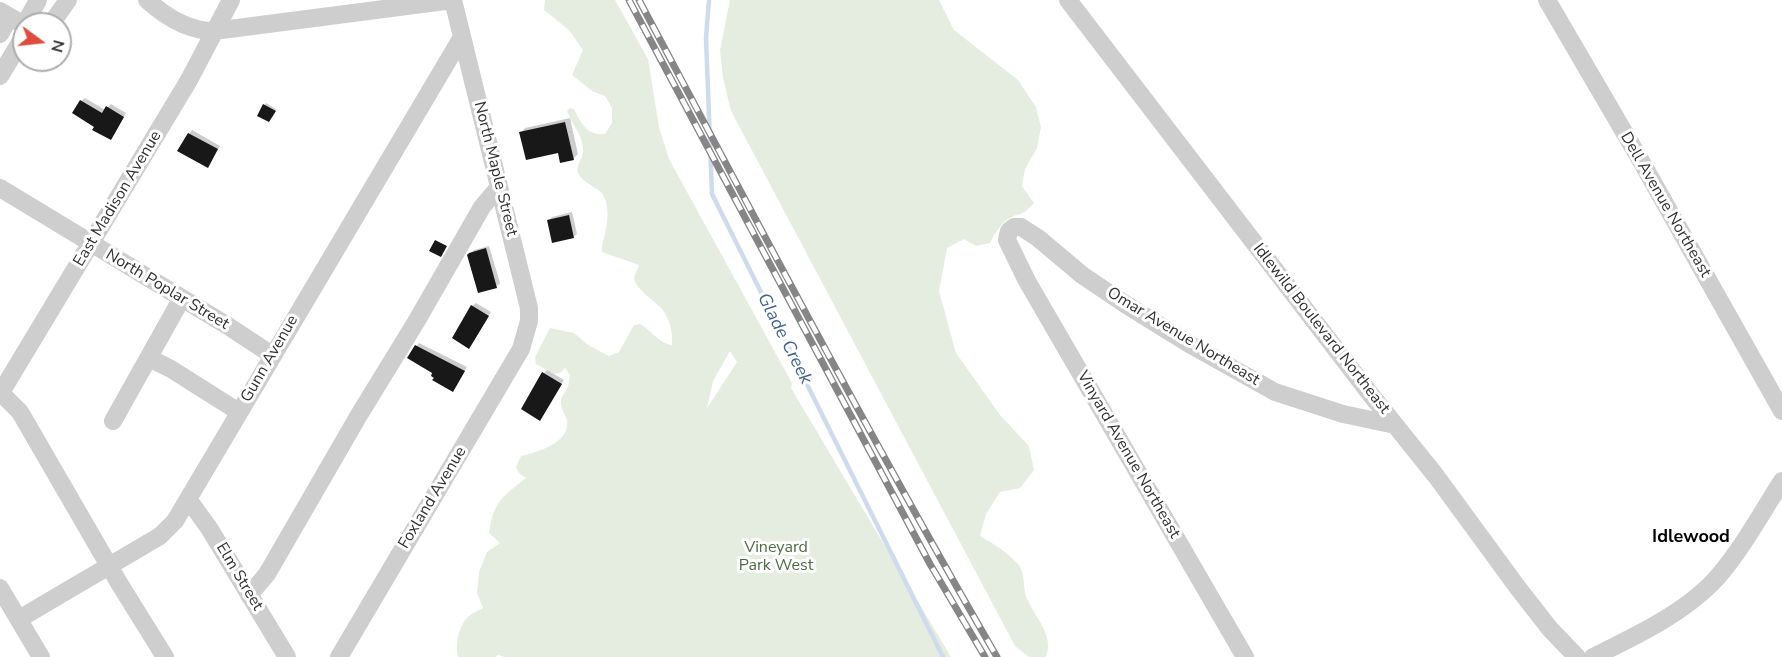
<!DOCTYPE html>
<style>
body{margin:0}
#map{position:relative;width:1782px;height:657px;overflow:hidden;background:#fff;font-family:"Nunito Sans",sans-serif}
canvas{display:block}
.north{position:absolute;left:12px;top:12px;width:60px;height:60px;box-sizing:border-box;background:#fff;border:2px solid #adadad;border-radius:50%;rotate:105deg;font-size:16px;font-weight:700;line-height:24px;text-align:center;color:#313131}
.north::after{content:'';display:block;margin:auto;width:21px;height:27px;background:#de4c3d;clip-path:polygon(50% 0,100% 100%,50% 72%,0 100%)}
</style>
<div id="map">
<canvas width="1782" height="657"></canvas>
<div class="north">N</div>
</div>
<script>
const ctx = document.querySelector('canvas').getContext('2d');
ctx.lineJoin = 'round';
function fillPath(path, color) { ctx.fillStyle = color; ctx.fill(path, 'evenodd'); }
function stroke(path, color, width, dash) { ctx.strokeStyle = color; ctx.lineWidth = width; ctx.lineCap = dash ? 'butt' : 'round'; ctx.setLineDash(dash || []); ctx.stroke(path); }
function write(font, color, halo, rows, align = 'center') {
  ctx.font = font + ' "Nunito Sans",sans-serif'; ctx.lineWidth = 6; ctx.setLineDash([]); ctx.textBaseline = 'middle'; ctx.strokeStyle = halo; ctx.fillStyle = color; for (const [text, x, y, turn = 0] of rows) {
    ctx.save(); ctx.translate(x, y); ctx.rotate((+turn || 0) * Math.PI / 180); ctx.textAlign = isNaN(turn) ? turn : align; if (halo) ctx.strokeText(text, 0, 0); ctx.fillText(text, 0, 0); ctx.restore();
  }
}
const green = new Path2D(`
 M 545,0 L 615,0 L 648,59 L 659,127 L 669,159 L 792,383 L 791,388 L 951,657 L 505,657 L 498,655 L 495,657 L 458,657 C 455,644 458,629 466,619 C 470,614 478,611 483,608 L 477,593 L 479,572 L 487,552 L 500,543 L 489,533 C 494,501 501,498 526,478 L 519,473 L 516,467 L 521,456 C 537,452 571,443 567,420 C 565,414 561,409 561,402 C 561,396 564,394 567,389 C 569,386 569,380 570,375 L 565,368 L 560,373 L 554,374 L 536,364 L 535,357 L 550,328 L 574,333 L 588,345 L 609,356 L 619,352 L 634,325 L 640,324 C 651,330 660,344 672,345 C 673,333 670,319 662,309 C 656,302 634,288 634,278 C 635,274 638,269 639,265 L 602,252 C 601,244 605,237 606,229 C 608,220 608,210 606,201 C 602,187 588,187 580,176 C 573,167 583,160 583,150 C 583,135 572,125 567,111 L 570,108 L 574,109 C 581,124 588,136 605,134 L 612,123 L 612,108 L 605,96 L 592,91 L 572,75 L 583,50 L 569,30 L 544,10 ZM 730,351 L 737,362 L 707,408 L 713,381 Z
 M 730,0 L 939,0 L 954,30 L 1018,80 L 1036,107 L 1041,127 L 1037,148 L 1025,169 L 1022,186 L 1034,203 C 1021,218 1021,211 1008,219 C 1000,224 994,235 990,243 L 976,246 L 964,239 L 947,248 L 939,291 L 956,353 L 1000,415 L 1029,446 L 1034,470 L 1020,488 L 1000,492 L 986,514 L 980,536 C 994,544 1007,552 1018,564 C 1025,572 1023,586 1026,596 C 1033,616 1055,634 1046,657 L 1029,657 L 1015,646 L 731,111 L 723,78 L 720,50 Z`);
const shadow = new Path2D(`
 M 85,98 L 105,110 L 111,104 L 126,113 L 114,135 L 96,126 L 81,101 Z
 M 266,103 L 276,109 L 270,119 L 259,115 Z
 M 570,118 L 578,154 L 573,159 L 521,133 L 525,128 Z
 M 192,130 L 220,146 L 208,166 L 189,134 Z
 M 572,212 L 577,234 L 573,237 L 549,220 L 552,217 Z
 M 489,246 L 500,283 L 497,286 L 479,291 L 470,254 L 474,250 Z
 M 476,303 L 491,312 L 472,344 L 472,306 Z
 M 419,343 L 467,367 L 453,390 L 434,372 L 409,357 Z
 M 547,370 L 564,380 L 543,415 L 544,373 Z`);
const stream = new Path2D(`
 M 709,0 L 706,38 L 712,194 L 943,657`);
const building = new Path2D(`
 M 80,100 L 102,113 L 106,106 L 124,117 L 111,140 L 92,130 L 94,127 L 72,113 Z
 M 263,104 L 276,111 L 269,122 L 257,116 Z
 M 565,122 L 574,160 L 560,163 L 558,153 L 526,160 L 519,132 Z
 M 188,133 L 218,149 L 208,168 L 177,151 Z
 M 569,215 L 574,238 L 552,243 L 547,220 Z
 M 435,240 L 447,246 L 441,257 L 429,251 Z
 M 486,248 L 497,288 L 478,293 L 467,255 L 469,253 Z
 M 471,305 L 489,316 L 469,349 L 452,338 Z
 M 415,345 L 465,371 L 453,392 L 432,380 L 434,378 L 431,376 L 432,373 L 407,358 Z
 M 542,372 L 562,384 L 540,421 L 521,409 Z`);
const minor = new Path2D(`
 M 147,0 C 166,17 188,31 214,31 L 453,0
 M 1068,0 L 1371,395 L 1436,476 L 1518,588 L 1550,629 L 1577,657
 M 1547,0 L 1641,161 L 1782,411
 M 0,11 L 24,25
 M 25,24 L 38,0
 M 51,24 L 68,0
 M 0,34 L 10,17
 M 0,76 L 24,36
 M 0,188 L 228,326 L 272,355
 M 149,358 L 171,369 L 239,412
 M 1,393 L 20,412 L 119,583 L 165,657
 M 0,394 L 189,80 L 231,0
 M 113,421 L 182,298
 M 188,499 L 209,528 L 287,657
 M 0,588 L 41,657
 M 249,595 L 267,574 L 359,415 L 416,322 L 482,207 L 499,187
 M 19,619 L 160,536 L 175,521 L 462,37
 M 339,657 L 521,349 L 529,321 L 529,308 L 453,0
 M 1245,657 L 1027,281 L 1007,240 L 1009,231 L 1014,227 L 1021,227 L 1038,238 L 1082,275 L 1125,304 L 1191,345 L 1275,392 L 1343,414 L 1395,425
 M 1593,657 C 1633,637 1679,616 1711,584 C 1737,558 1762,512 1782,481`);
const rail = new Path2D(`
 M 629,0 L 930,564 L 985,657
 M 639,0 C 756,220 872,441 997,657`);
const streetNames = [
 ["North Maple Street",495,169,76],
 ["East Madison Avenue",118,199,-59],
 ["Dell Avenue Northeast",1665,205,60],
 ["North Poplar Street",167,290,31],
 ["Idlewild Boulevard Northeast",1321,329,52],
 ["Omar Avenue Northeast",1183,337,31],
 ["Gunn Avenue",270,359,-60],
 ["Vinyard Avenue Northeast",1128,455,60],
 ["Foxland Avenue",433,498,-59],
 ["Elm Street",239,577,59]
];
const parkNames = [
 ["Vineyard",776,548],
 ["Park West",776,566]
];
const waterNames = [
 ["Glade Creek",784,339,63]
];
const neighbourhoodNames = [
 ["Idlewood",1691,538]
];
fillPath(green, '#e5ede0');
fillPath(shadow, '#0003');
stroke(stream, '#cedbec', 4.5);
fillPath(building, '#181818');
stroke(minor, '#cecece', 18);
stroke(rail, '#868686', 7);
stroke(rail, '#fff', 4.5, [14]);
write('16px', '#313131', '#fff', streetNames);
write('16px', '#4d6c40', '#fff', parkNames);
write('italic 18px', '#426591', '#fff', waterNames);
write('bold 18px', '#000', '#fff', neighbourhoodNames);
</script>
